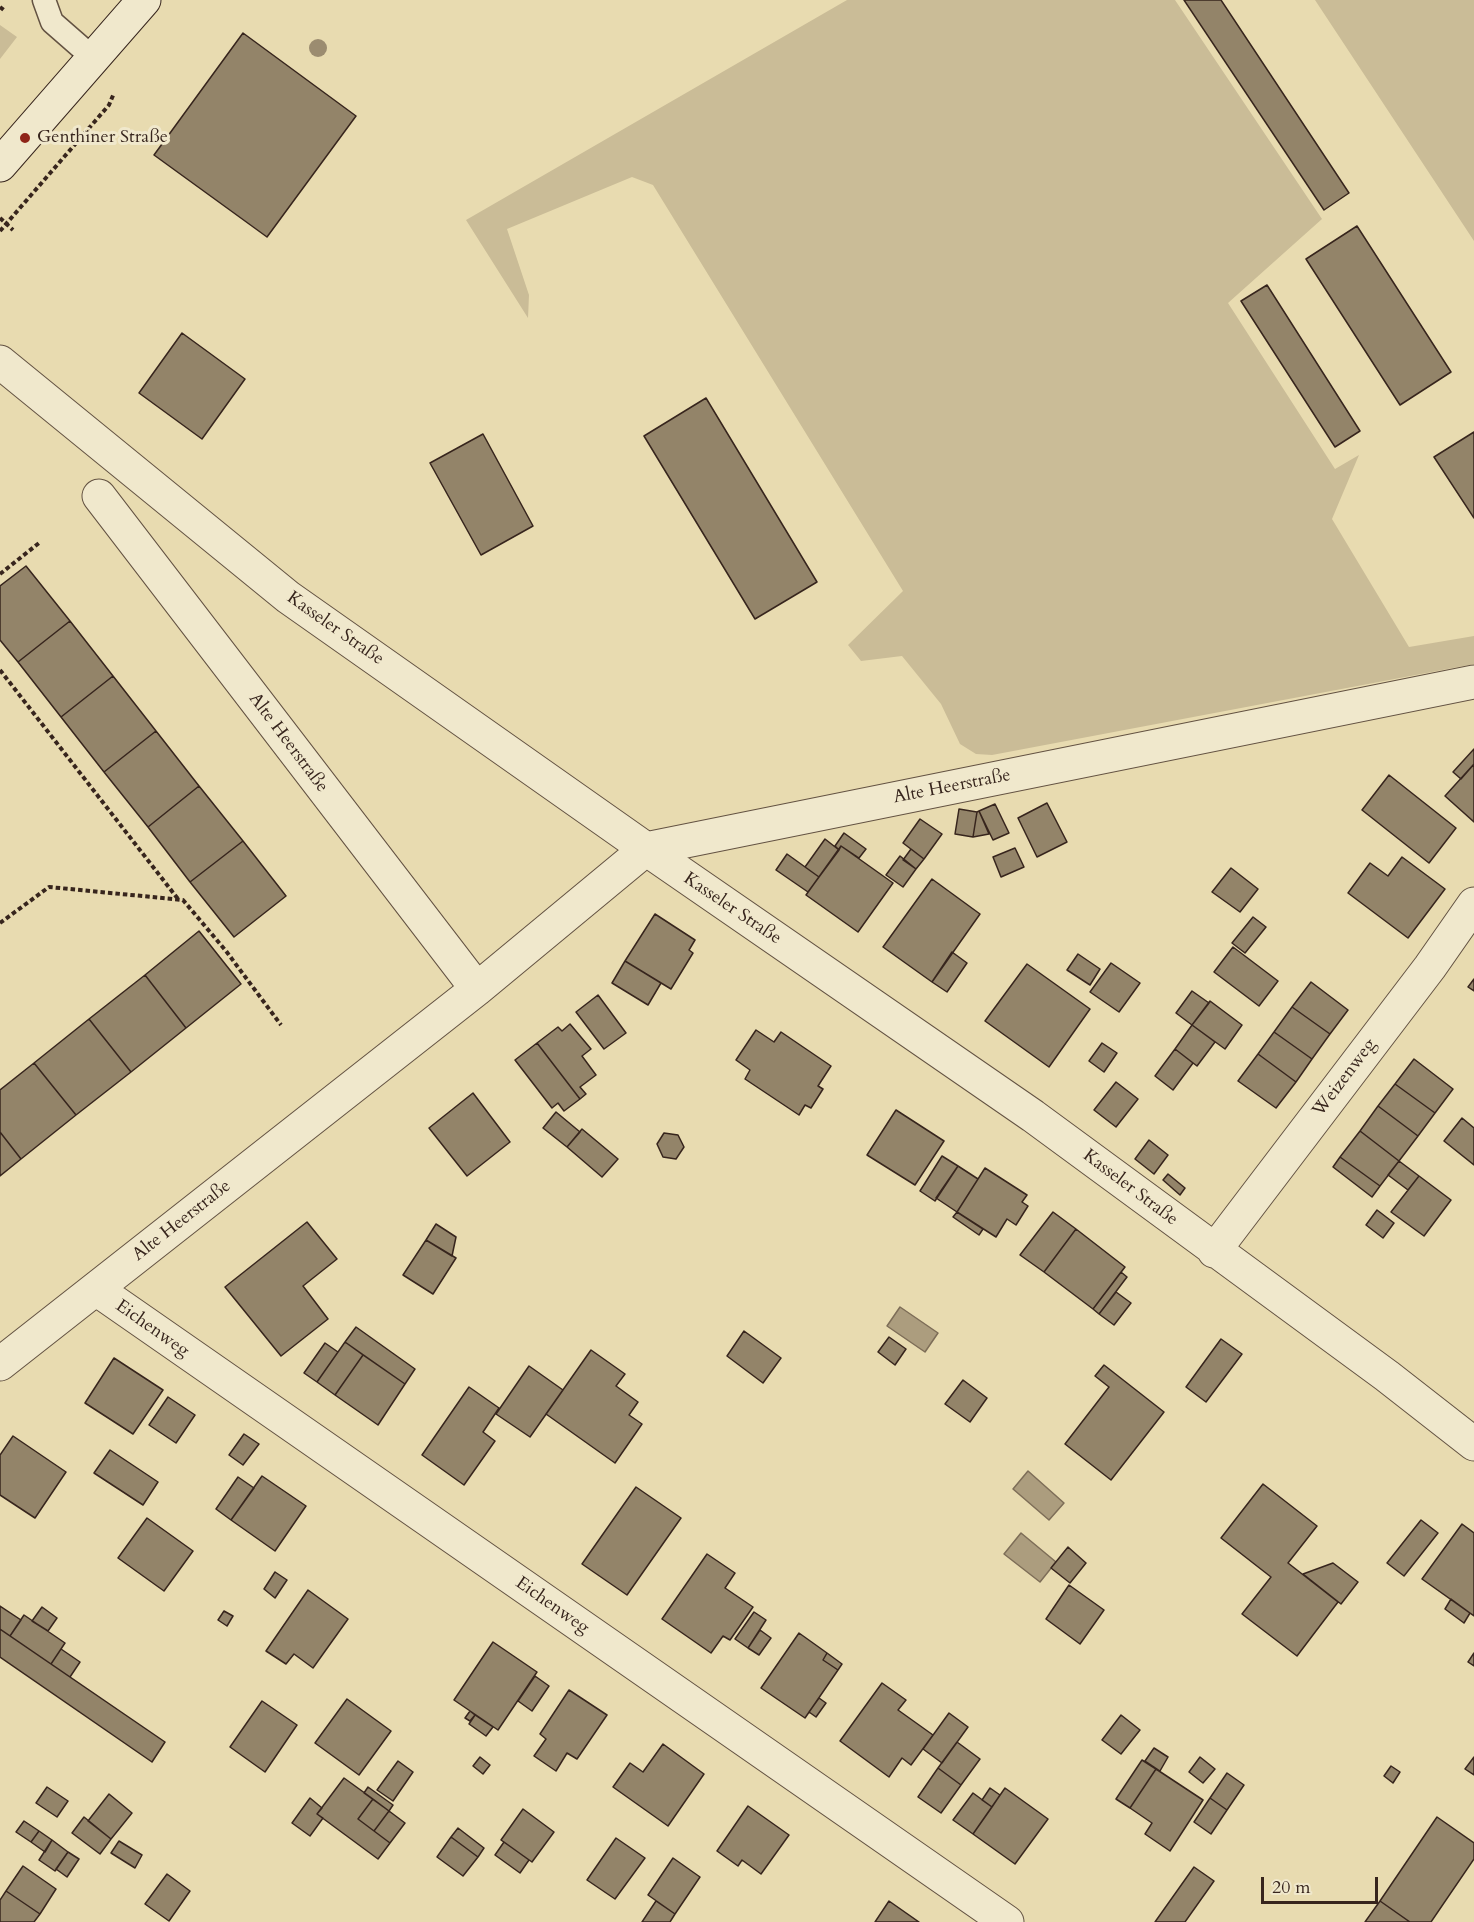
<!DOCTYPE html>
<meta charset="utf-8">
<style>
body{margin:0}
#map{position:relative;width:1474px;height:1922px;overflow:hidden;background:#e8dbb0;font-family:Cardo,serif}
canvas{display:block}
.scale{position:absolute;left:1261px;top:1877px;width:117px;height:27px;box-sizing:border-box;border:3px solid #37251d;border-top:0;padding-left:8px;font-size:18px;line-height:21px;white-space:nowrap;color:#37251d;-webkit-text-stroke:4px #f0e8cc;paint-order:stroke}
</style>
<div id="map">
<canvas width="1474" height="1922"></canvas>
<div class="scale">20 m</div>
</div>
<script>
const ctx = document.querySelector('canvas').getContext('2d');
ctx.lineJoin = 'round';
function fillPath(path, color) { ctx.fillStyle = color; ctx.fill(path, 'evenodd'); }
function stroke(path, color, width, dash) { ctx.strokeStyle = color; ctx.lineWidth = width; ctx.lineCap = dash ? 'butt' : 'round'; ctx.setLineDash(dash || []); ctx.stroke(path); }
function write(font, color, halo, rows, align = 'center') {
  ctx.font = font + ' Cardo,serif'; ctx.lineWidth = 6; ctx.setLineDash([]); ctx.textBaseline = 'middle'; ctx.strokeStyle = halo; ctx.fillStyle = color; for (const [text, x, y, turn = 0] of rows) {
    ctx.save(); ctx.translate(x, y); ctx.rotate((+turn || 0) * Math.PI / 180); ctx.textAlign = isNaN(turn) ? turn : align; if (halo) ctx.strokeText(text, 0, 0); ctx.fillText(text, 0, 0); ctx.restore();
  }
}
const green = new Path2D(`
 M 847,0 L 1175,0 L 1322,219 L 1228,303 L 1335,469 L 1359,455 L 1332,519 L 1409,647 L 1474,636 L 1474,664 L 992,755 L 976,754 L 960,744 L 941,704 L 902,656 L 861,661 L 848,645 L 903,591 L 653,185 L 632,177 L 507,229 L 529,295 L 528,318 L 466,220 Z
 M 1315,0 L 1474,0 L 1474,241 Z
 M 0,25 L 17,37 L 0,59 Z`);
const water = new Path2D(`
 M 900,1307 L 938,1333 L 925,1352 L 887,1326 Z
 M 1028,1471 L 1064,1503 L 1049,1520 L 1013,1489 Z
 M 1021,1533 L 1056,1562 L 1040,1582 L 1004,1554 Z`);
const building = new Path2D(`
 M 1184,0 L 1221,0 L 1349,193 L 1324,210 Z
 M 243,33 L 356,116 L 267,237 L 154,155 Z
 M 1357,226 L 1451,372 L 1400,405 L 1306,259 Z
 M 1267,285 L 1360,431 L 1335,447 L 1241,301 Z
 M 182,333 L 245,379 L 202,439 L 139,393 Z
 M 706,398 L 817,582 L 755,619 L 644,436 Z
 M 1474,432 L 1474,518 L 1434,457 Z
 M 483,434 L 533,526 L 481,555 L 430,463 Z
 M 26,566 L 70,621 L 18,662 L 0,640 L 0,586 Z
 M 70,621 L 113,676 L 61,717 L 18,662 Z
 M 113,676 L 156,731 L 104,772 L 61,717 Z
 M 156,731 L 199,786 L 148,827 L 104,772 Z
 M 1474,749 L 1474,764 L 1461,779 L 1453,772 Z
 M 1474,764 L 1474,822 L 1445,796 Z
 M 1389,775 L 1456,828 L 1429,863 L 1362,810 Z
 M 199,786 L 243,841 L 190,882 L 148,827 Z
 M 1047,803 L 1067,842 L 1037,857 L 1018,818 Z
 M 995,804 L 1009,833 L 993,840 L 979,811 Z
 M 959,809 L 977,812 L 973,837 L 955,834 Z
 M 979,811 L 989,834 L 973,837 L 977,812 Z
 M 920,819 L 942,834 L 924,859 L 903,843 Z
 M 844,833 L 866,849 L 859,858 L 841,846 L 839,850 L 835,846 Z
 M 825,839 L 839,850 L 819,877 L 805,867 Z
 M 243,841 L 286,896 L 234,937 L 190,882 Z
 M 841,846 L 893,883 L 858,932 L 806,895 Z
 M 1015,848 L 1024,867 L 1001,877 L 993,857 Z
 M 911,849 L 924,859 L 916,869 L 903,860 Z
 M 787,854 L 819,877 L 808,892 L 776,870 Z
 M 900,856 L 916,869 L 903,887 L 886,875 Z
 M 1402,857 L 1445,889 L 1408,938 L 1348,893 L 1370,863 L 1388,876 Z
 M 1231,868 L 1258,889 L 1240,912 L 1212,892 Z
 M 932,879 L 980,914 L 932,982 L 883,947 Z
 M 655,914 L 695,940 L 689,950 L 693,953 L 671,989 L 625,961 Z
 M 1253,917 L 1266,927 L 1245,953 L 1232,943 Z
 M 199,931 L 241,984 L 186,1028 L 145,975 Z
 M 1233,947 L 1278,981 L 1259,1006 L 1214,972 Z
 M 952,952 L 967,963 L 947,992 L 932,982 Z
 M 1078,954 L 1100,969 L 1090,985 L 1067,970 Z
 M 625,961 L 661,983 L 648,1005 L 612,983 Z
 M 1111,963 L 1140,983 L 1119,1012 L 1090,992 Z
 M 1027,964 L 1090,1009 L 1049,1067 L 985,1021 Z
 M 145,975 L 186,1028 L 131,1072 L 89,1019 Z
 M 1474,979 L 1474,991 L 1468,987 Z
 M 1311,982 L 1348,1010 L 1330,1034 L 1292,1007 Z
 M 1192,991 L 1209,1003 L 1192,1025 L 1176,1013 Z
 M 598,995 L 626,1033 L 604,1049 L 576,1012 Z
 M 1210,1001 L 1242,1025 L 1225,1049 L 1192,1025 Z
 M 1292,1007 L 1330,1034 L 1312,1059 L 1274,1032 Z
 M 89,1019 L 131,1072 L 76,1115 L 34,1063 Z
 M 570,1024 L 591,1049 L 582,1056 L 596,1075 L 580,1087 L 586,1094 L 580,1099 L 537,1043 L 558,1027 L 562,1031 Z
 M 1192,1025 L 1215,1042 L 1197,1066 L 1175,1049 Z
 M 756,1030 L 774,1042 L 781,1032 L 831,1066 L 818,1086 L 823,1089 L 811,1108 L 805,1105 L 799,1115 L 745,1079 L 750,1070 L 736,1060 Z
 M 1274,1032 L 1312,1059 L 1296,1082 L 1258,1054 Z
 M 537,1043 L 580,1099 L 564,1111 L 558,1103 L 552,1108 L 515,1060 Z
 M 1102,1043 L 1117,1053 L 1104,1072 L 1089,1061 Z
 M 1175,1049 L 1193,1063 L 1173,1090 L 1155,1076 Z
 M 1258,1054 L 1296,1082 L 1276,1108 L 1238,1081 Z
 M 1414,1059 L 1453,1089 L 1435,1113 L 1395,1084 Z
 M 34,1063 L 76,1115 L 21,1159 L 0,1132 L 0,1090 Z
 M 1116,1082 L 1138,1099 L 1116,1127 L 1094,1110 Z
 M 1395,1084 L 1435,1113 L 1418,1136 L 1378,1106 Z
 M 473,1093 L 510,1142 L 467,1176 L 429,1128 Z
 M 1378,1106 L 1418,1136 L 1399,1161 L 1360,1131 Z
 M 896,1110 L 944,1141 L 915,1185 L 867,1155 Z
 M 556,1112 L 580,1132 L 567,1147 L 543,1128 Z
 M 1462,1118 L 1474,1128 L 1474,1165 L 1444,1141 Z
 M 582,1129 L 618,1159 L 602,1177 L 567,1147 Z
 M 1360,1131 L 1399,1161 L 1380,1186 L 1340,1157 Z
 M 0,1132 L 21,1159 L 0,1176 Z
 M 664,1133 L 678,1135 L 684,1147 L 676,1159 L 663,1157 L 657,1144 Z
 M 1149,1140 L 1168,1155 L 1154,1174 L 1135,1159 Z
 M 942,1156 L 958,1166 L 935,1201 L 920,1191 Z
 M 1340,1157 L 1380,1186 L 1372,1197 L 1333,1167 Z
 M 1399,1161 L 1419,1176 L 1408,1190 L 1388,1175 Z
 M 958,1166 L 978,1179 L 957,1212 L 936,1198 Z
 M 985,1168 L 1027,1195 L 1022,1202 L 1028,1206 L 1016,1225 L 1007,1219 L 996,1237 L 957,1212 Z
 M 1168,1174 L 1185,1188 L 1180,1195 L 1163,1180 Z
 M 1419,1176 L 1451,1200 L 1424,1236 L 1391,1212 Z
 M 1377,1210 L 1394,1223 L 1383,1238 L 1366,1225 Z
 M 957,1212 L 983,1229 L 979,1235 L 953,1217 Z
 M 1053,1212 L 1076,1229 L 1044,1272 L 1020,1255 Z
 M 307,1222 L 337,1259 L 303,1286 L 328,1319 L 281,1356 L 225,1287 Z
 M 436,1224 L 456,1237 L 452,1256 L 426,1240 Z
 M 1076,1229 L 1125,1267 L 1093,1309 L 1044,1272 Z
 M 426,1240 L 456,1258 L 433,1294 L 403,1275 Z
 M 1121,1272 L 1127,1277 L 1099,1314 L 1093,1309 Z
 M 1116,1292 L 1131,1303 L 1114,1325 L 1099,1314 Z
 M 356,1327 L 415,1369 L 405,1384 L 345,1342 Z
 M 744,1331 L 781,1358 L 763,1383 L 727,1356 Z
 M 889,1337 L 906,1349 L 895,1365 L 878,1352 Z
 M 1221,1339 L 1242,1354 L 1206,1402 L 1186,1387 Z
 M 345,1342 L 363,1355 L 335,1395 L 317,1382 Z
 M 325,1343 L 338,1352 L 317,1382 L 304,1373 Z
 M 591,1350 L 625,1374 L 616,1386 L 638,1402 L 629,1415 L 642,1424 L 615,1463 L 546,1414 Z
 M 363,1355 L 405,1384 L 378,1425 L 335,1395 Z
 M 114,1358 L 163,1390 L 133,1434 L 85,1403 Z
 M 1104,1365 L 1164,1412 L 1111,1480 L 1065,1444 L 1109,1387 L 1095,1376 Z
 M 529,1366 L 563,1390 L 530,1437 L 496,1414 Z
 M 963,1380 L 987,1398 L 970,1422 L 945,1404 Z
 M 469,1387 L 499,1408 L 483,1432 L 495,1441 L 464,1485 L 422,1455 Z
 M 168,1397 L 195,1415 L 176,1443 L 149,1425 Z
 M 244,1434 L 259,1444 L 243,1465 L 229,1455 Z
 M 13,1436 L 66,1472 L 35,1518 L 0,1495 L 0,1455 Z
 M 110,1450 L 158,1482 L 143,1505 L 94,1473 Z
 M 262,1476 L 306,1506 L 275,1551 L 231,1520 Z
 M 238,1477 L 254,1488 L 231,1520 L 216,1509 Z
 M 1263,1484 L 1317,1526 L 1288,1563 L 1338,1602 L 1297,1656 L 1242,1614 L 1271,1577 L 1221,1538 Z
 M 636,1487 L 681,1518 L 627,1595 L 582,1564 Z
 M 147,1518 L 193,1551 L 164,1591 L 118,1558 Z
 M 1421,1520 L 1438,1533 L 1404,1576 L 1387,1563 Z
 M 1462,1524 L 1474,1533 L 1474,1616 L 1422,1579 Z
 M 1068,1547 L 1086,1563 L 1070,1583 L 1051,1568 Z
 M 707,1554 L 735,1573 L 725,1588 L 753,1607 L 730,1640 L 723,1636 L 711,1653 L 662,1619 Z
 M 1333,1563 L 1358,1582 L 1341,1604 L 1303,1574 Z
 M 275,1572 L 287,1580 L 275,1598 L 264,1589 Z
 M 1069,1585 L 1104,1610 L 1080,1644 L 1046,1619 Z
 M 308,1590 L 348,1619 L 313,1668 L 294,1654 L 286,1664 L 266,1651 Z
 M 1451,1599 L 1470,1613 L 1464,1623 L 1445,1609 Z
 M 0,1606 L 21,1620 L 10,1636 L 0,1629 Z
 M 42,1607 L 57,1618 L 48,1631 L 32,1621 Z
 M 224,1611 L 233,1616 L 227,1626 L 218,1620 Z
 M 754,1612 L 766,1620 L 748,1648 L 735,1639 Z
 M 24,1615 L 65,1643 L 51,1664 L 10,1636 Z
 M 0,1629 L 165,1742 L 152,1762 L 0,1657 Z
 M 760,1630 L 771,1638 L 759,1655 L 748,1648 Z
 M 799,1633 L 827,1653 L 823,1660 L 838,1670 L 805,1718 L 761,1688 Z
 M 493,1642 L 537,1672 L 498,1730 L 454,1700 Z
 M 61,1649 L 80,1662 L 70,1677 L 51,1664 Z
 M 827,1653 L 842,1664 L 838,1670 L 823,1660 Z
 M 1474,1653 L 1474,1666 L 1468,1662 Z
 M 535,1676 L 549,1686 L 532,1711 L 518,1701 Z
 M 882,1683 L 906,1700 L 898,1710 L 933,1735 L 911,1765 L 902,1758 L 889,1777 L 840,1741 Z
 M 569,1690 L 607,1715 L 577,1759 L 567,1753 L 556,1771 L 534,1756 L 546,1739 L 540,1734 Z
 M 819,1698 L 826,1703 L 816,1717 L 809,1712 Z
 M 347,1699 L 391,1731 L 359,1775 L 315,1743 Z
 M 262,1701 L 297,1725 L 265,1772 L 230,1747 Z
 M 470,1711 L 475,1715 L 470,1721 L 465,1718 Z
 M 949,1713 L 968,1727 L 942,1763 L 923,1749 Z
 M 475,1715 L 493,1727 L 486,1736 L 469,1724 Z
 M 1121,1715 L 1140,1730 L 1121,1754 L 1102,1740 Z
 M 957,1742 L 980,1759 L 961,1785 L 938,1768 Z
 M 663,1744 L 704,1774 L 668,1826 L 613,1787 L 630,1763 L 643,1772 Z
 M 1154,1748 L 1168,1757 L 1160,1771 L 1145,1761 Z
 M 480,1757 L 490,1765 L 483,1774 L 473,1766 Z
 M 1200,1757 L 1215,1769 L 1203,1783 L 1189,1772 Z
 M 1474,1757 L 1474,1775 L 1465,1769 Z
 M 1142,1760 L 1156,1769 L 1130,1808 L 1116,1799 Z
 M 398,1761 L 413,1772 L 393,1801 L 377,1790 Z
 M 1391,1766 L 1400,1772 L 1393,1783 L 1384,1776 Z
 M 938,1768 L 961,1785 L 941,1813 L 918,1797 Z
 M 1156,1769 L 1203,1800 L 1170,1851 L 1145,1834 L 1152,1823 L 1130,1808 Z
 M 1227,1773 L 1244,1785 L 1227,1810 L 1210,1798 Z
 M 344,1778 L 373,1799 L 358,1819 L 390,1843 L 378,1859 L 317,1814 Z
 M 47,1787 L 68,1801 L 57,1817 L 36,1803 Z
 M 368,1787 L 393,1805 L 389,1811 L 364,1793 Z
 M 990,1788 L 1000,1795 L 992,1807 L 982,1800 Z
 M 1005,1788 L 1048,1819 L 1015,1864 L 973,1834 Z
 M 973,1793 L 992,1807 L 973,1834 L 953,1820 Z
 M 109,1794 L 132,1813 L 111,1839 L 88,1821 Z
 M 310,1798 L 322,1808 L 317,1814 L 323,1818 L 310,1836 L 292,1823 Z
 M 1210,1798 L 1227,1810 L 1211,1834 L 1194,1822 Z
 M 373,1799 L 389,1811 L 374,1831 L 358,1819 Z
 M 748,1806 L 789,1835 L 761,1874 L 742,1860 L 738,1866 L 717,1851 Z
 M 523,1809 L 554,1832 L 532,1862 L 501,1840 Z
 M 389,1811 L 405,1823 L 390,1843 L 374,1831 Z
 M 84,1817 L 111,1839 L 100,1854 L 72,1833 Z
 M 1437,1817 L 1474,1843 L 1474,1859 L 1431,1922 L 1410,1922 L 1380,1901 Z
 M 24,1821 L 39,1831 L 31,1842 L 16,1832 Z
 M 458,1828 L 484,1848 L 478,1857 L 451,1837 Z
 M 39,1831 L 52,1840 L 45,1852 L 31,1842 Z
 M 451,1837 L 478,1857 L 463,1876 L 437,1857 Z
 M 616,1838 L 645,1858 L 615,1899 L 587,1880 Z
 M 52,1840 L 68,1852 L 55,1871 L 39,1860 Z
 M 119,1841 L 142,1855 L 135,1868 L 111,1853 Z
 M 504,1842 L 529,1860 L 520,1873 L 495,1855 Z
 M 68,1852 L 79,1859 L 67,1877 L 56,1869 Z
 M 673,1858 L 700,1877 L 675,1914 L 648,1895 Z
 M 23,1866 L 56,1889 L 40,1914 L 6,1891 Z
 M 1194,1867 L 1214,1881 L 1185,1922 L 1155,1922 Z
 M 167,1874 L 190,1891 L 169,1921 L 145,1904 Z
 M 6,1891 L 40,1914 L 34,1922 L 0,1922 L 0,1900 Z
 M 656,1901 L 675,1914 L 670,1922 L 642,1922 Z
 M 889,1901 L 919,1922 L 875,1922 Z
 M 1380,1901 L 1410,1922 L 1365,1922 Z`);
const path = new Path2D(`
 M 0,7 L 5,11
 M 0,218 L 13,230
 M 0,231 L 109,105 L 114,93
 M 0,574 L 39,543
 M 0,670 L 178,899
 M 0,923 L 49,887 L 183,900 L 226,951 L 281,1025`);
const lane = new Path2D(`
 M 44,0 L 52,22 L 92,57`);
const street = new Path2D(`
 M 0,362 L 288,597 L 646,849 L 1033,1116 L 1387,1376 L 1474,1444
 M 99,496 L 477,989
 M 1214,1251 L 1430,967 L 1474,904
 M 96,1289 L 1007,1922
 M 0,1364 L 477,989 L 646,849 L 1474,682`);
const secondary = new Path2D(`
 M 0,165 L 144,0`);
const trees = [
 [318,48]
];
const markers = [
 [25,138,6,"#8f2418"]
];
const poiNames = [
 ["Genthiner Straße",37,138]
];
const streetNames = [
 ["Kasseler Straße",335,629,35],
 ["Alte Heerstraße",288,743,53],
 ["Alte Heerstraße",952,787,-11],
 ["Kasseler Straße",732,909,34],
 ["Weizenweg",1345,1078,-53],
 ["Kasseler Straße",1130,1188,37],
 ["Alte Heerstraße",182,1221,-38],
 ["Eichenweg",152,1329,35],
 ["Eichenweg",552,1606,35]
];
fillPath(green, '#cabc97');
fillPath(water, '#ac9d7e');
stroke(water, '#7d6d57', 1.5);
fillPath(building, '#938469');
stroke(building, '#37251d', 1.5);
stroke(lane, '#635242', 25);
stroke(street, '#635242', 35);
stroke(secondary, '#37251d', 35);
stroke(path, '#37251d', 4, [4.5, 3]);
stroke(lane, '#f0e8cc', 22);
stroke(street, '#f0e8cc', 33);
stroke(secondary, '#f0e8cc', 33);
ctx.fillStyle = '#9b8c70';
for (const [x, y] of trees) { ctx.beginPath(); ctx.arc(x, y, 9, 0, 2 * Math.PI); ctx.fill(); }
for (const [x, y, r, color] of markers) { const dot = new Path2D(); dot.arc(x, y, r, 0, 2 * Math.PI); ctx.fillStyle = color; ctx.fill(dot); stroke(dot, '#f0e8cc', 2); }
write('18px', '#37251d', '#f0e8cc', poiNames, 'left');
write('18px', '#37251d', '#f0e8cc', streetNames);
</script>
